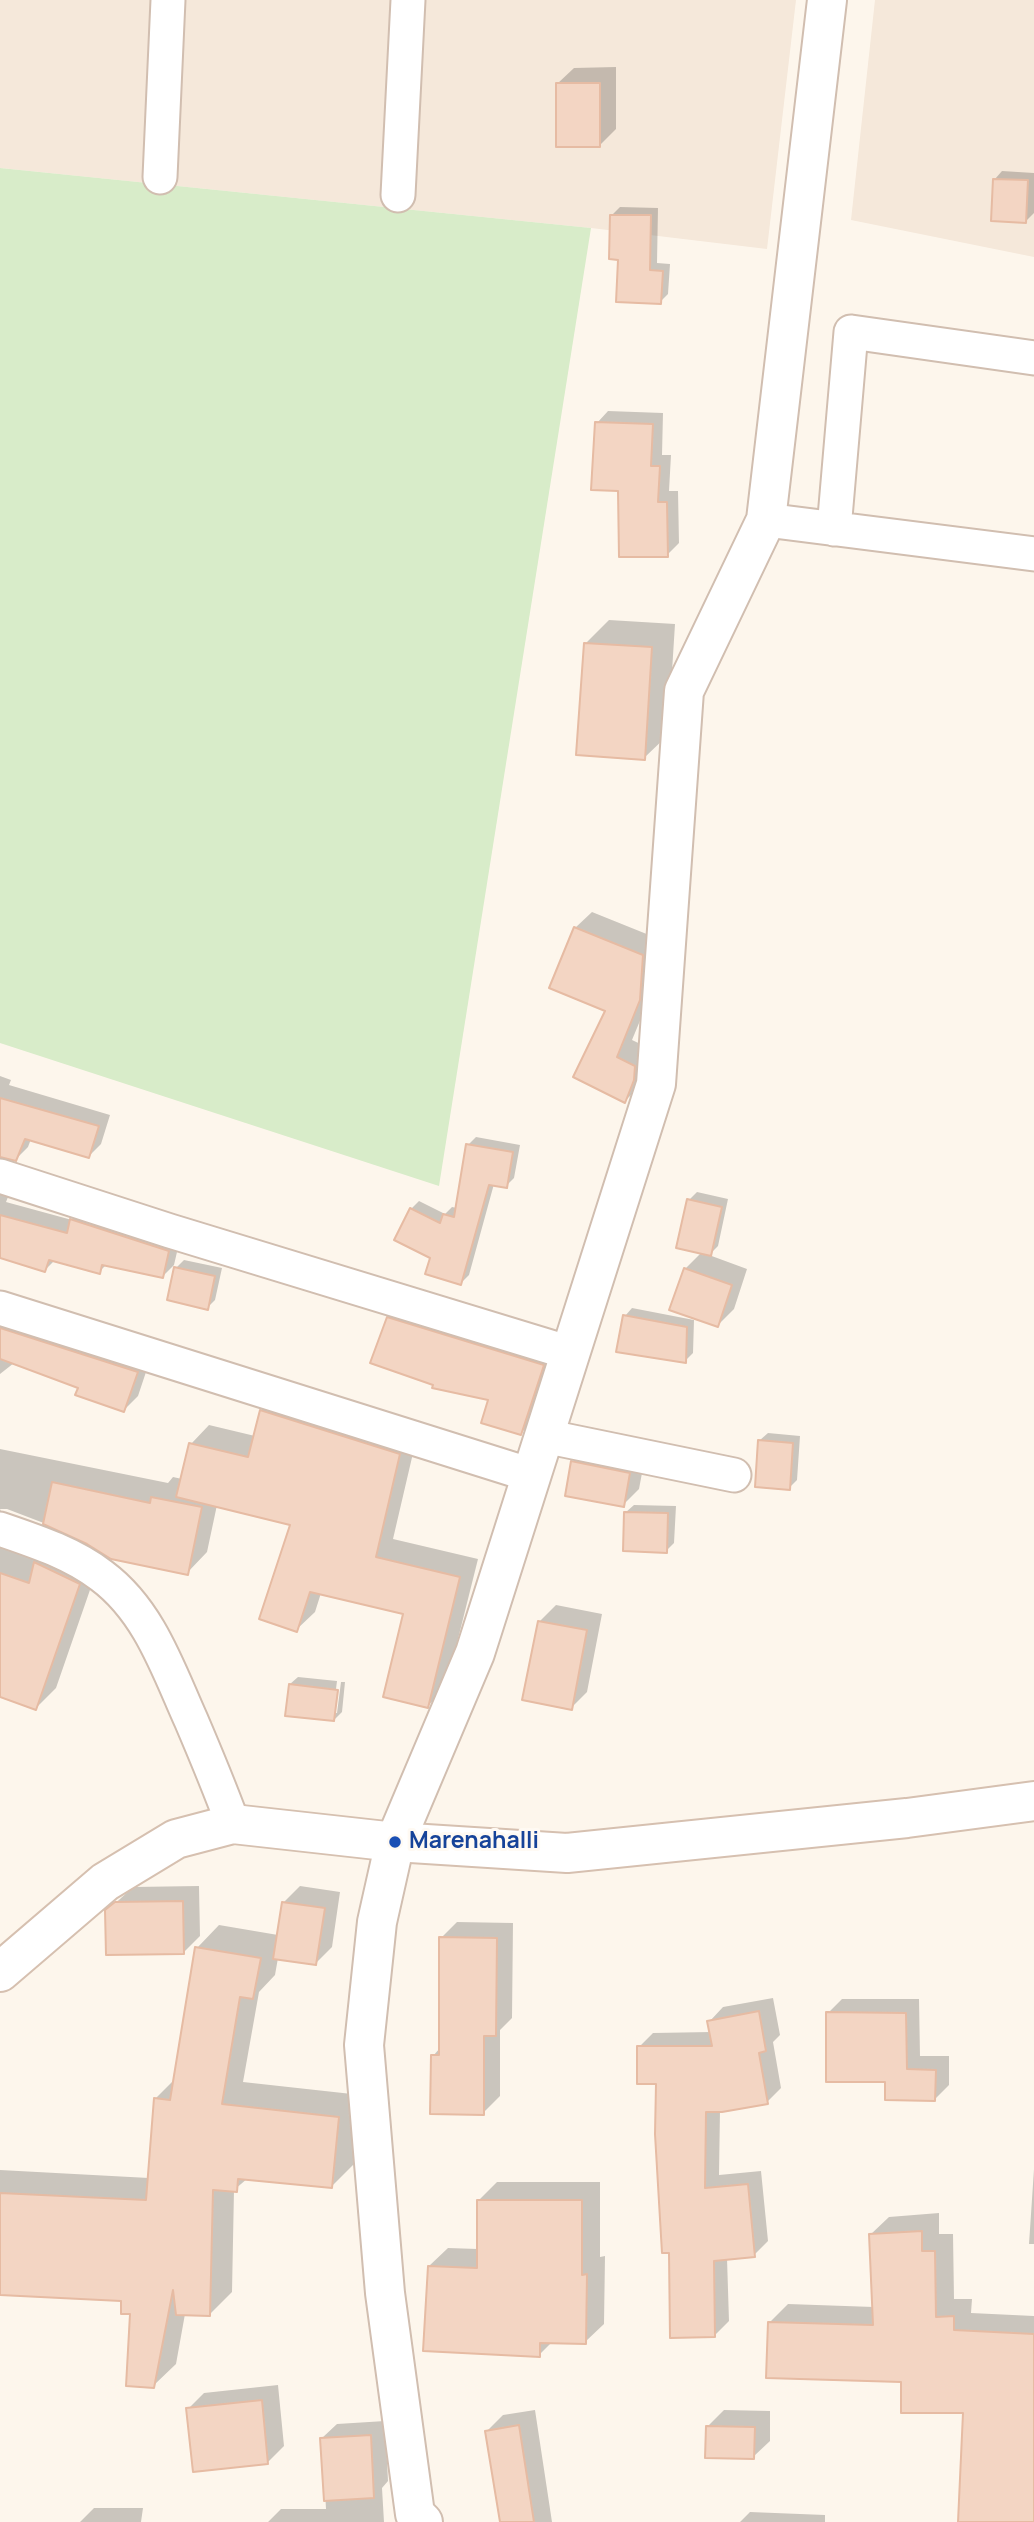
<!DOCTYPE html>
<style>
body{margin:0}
canvas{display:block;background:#fdf6ec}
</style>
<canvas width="1034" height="2522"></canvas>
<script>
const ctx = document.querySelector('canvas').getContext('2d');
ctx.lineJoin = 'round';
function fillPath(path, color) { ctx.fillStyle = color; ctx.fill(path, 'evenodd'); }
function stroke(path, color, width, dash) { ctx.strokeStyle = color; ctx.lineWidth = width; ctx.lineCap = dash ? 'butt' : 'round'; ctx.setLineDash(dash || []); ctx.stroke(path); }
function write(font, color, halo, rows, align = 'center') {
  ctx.font = font + ' Manrope,sans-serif'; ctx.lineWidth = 6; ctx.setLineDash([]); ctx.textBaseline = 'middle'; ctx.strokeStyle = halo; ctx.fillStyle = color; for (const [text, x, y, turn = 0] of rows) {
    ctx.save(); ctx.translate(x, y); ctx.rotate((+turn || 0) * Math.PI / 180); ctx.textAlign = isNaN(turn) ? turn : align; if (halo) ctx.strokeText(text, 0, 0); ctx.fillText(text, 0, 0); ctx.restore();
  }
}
const residential = new Path2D(`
 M 0,0 L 796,0 L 767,249 L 591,228 L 0,168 Z
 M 875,0 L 1034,0 L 1034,257 L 851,220 Z`);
const green = new Path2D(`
 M 0,168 L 591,228 L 439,1186 L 0,1043 Z`);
const shadow = new Path2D(`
 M 616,67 L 616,129 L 600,145 L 557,84 L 574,68 Z
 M 1002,171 L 1034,173 L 1034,213 L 1026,221 L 995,179 Z
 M 620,207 L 658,208 L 657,263 L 670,264 L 668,294 L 660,302 L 620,258 L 612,215 Z
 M 608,411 L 663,413 L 662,455 L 671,455 L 669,491 L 678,491 L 679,543 L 667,555 L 597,423 Z
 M 609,620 L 675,624 L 668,735 L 644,758 L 585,644 Z
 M 592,912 L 659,939 L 656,982 L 632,1040 L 651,1049 L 641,1085 L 625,1101 L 608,1010 L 575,928 Z
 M 0,1076 L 11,1080 L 9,1085 L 110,1115 L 101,1144 L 89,1156 L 31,1139 L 28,1147 L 16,1159 L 0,1156 Z
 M 476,1137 L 520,1145 L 514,1178 L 506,1186 L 494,1184 L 469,1275 L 461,1283 L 432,1258 L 411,1209 L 419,1201 L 445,1214 L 452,1207 L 457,1208 L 468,1145 Z
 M 0,1179 L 13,1185 L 6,1202 L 72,1220 L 84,1208 L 180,1239 L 174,1265 L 162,1277 L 107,1264 L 99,1272 L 55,1260 L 45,1270 L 0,1257 Z
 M 697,1192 L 728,1199 L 718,1246 L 709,1255 L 747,1269 L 734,1309 L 718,1325 L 685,1269 L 702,1252 L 689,1200 Z
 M 184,1260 L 222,1268 L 215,1300 L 207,1308 L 176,1268 Z
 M 403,1304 L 557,1351 L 535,1419 L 521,1433 L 490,1399 L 388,1318 Z
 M 0,1307 L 151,1357 L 138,1396 L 124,1410 L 80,1387 L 14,1363 L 0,1374 Z
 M 632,1308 L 694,1320 L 693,1353 L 685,1361 L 625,1316 Z
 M 280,1393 L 417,1436 L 393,1539 L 478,1559 L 446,1687 L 428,1706 L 405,1613 L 321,1593 L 315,1612 L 296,1630 L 293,1523 L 217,1505 L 207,1552 L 187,1573 L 75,1535 L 7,1509 L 0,1509 L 0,1449 L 168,1483 L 173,1477 L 182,1479 L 191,1444 L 209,1425 L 255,1436 L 261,1411 Z
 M 768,1433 L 800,1436 L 797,1480 L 789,1488 L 760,1440 Z
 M 589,1446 L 645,1457 L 639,1489 L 623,1505 L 573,1462 Z
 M 634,1505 L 676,1506 L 674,1543 L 666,1551 L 626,1512 Z
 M 0,1509 L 6,1522 L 99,1564 L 56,1688 L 36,1708 L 0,1695 Z
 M 556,1605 L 602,1614 L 587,1692 L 571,1708 L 539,1622 Z
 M 298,1677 L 337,1681 L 333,1713 L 337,1713 L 341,1682 L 345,1682 L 342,1712 L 334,1720 L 290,1684 Z
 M 199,1886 L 200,1936 L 184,1952 L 107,1911 L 133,1887 Z
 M 300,1886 L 340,1892 L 332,1947 L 315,1964 L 278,1958 L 275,1975 L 259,1992 L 243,2082 L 361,2095 L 354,2164 L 332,2186 L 248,2178 L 234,2190 L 232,2292 L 210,2314 L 185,2314 L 176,2364 L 153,2386 L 132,2313 L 123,2299 L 0,2293 L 0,2170 L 149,2178 L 155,2099 L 175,2079 L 197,1948 L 219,1925 L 278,1935 L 284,1902 Z
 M 457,1922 L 513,1923 L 512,2018 L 500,2030 L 500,2096 L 483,2113 L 433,2056 L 440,2048 L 441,1938 Z
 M 773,1998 L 780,2035 L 773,2042 L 781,2088 L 767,2102 L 720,2110 L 719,2175 L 761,2171 L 768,2241 L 754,2255 L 727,2258 L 729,2321 L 715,2335 L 670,2251 L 658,2082 L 639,2047 L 653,2033 L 711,2032 L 709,2022 L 723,2007 Z
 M 842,1999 L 919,1999 L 920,2056 L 949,2056 L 949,2085 L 934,2100 L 887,2081 L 828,2013 Z
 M 1034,2169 L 1034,2244 L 1029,2244 Z
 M 497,2182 L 600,2182 L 600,2257 L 605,2256 L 604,2324 L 585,2342 L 552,2342 L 539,2355 L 429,2266 L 448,2248 L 478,2249 L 478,2201 Z
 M 939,2213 L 939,2234 L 953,2234 L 954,2299 L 972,2299 L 971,2313 L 1034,2316 L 1034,2522 L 960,2522 L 965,2412 L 903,2380 L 770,2322 L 788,2304 L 874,2307 L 870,2235 L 889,2217 Z
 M 278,2385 L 284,2446 L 267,2463 L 188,2409 L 204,2393 Z
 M 535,2410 L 552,2522 L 501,2522 L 487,2431 L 503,2415 Z
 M 724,2410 L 770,2411 L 770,2441 L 753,2457 L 707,2427 Z
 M 385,2421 L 388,2481 L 382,2488 L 384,2522 L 268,2522 L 281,2509 L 326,2509 L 322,2438 L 337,2424 Z
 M 94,2508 L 143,2508 L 141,2522 L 80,2522 Z
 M 750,2512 L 825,2515 L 825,2522 L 740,2522 Z`);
const building = new Path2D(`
 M 556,83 L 600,83 L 600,147 L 556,147 Z
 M 993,179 L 1028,180 L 1026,223 L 991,221 Z
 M 610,215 L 651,215 L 650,270 L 663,271 L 661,304 L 616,302 L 618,260 L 609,259 Z
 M 595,422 L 653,424 L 651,466 L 660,466 L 658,502 L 667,502 L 668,557 L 619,557 L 618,491 L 591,490 Z
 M 584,643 L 652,647 L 645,760 L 576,755 Z
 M 574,927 L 643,955 L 640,1000 L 617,1057 L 635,1066 L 634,1080 L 625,1103 L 573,1077 L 605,1011 L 549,988 Z
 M 0,1098 L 99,1126 L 89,1158 L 25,1139 L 16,1161 L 0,1157 Z
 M 466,1144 L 513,1152 L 507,1188 L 489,1185 L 461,1285 L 425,1274 L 430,1258 L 394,1240 L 410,1208 L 440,1223 L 443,1214 L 454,1217 Z
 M 687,1199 L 722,1207 L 711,1256 L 676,1248 Z
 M 0,1215 L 67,1233 L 70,1219 L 169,1251 L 163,1278 L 102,1265 L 100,1274 L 49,1260 L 45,1272 L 0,1258 Z
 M 174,1267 L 215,1276 L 208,1310 L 167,1300 Z
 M 684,1268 L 732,1285 L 718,1327 L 669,1310 Z
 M 623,1315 L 687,1327 L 686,1363 L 616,1352 Z
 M 387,1317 L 544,1365 L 521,1435 L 481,1423 L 488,1400 L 432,1388 L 433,1385 L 370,1363 Z
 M 0,1328 L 138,1372 L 124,1412 L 75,1395 L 78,1388 L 0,1359 Z
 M 260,1410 L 400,1454 L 376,1557 L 460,1577 L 428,1708 L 383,1697 L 403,1614 L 310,1592 L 297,1632 L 259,1619 L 290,1525 L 176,1497 L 189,1443 L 248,1457 Z
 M 758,1440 L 793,1443 L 790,1490 L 755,1487 Z
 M 571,1461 L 630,1473 L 624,1507 L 565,1496 Z
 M 52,1482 L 150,1503 L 151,1497 L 202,1507 L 188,1575 L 111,1559 L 87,1544 L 43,1524 Z
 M 624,1512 L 668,1513 L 667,1553 L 623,1551 Z
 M 34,1562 L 80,1584 L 36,1710 L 0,1697 L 0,1573 L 29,1583 Z
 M 538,1621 L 587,1630 L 572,1710 L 522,1700 Z
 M 289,1684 L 338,1690 L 334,1721 L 285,1716 Z
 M 183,1901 L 184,1954 L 106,1955 L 105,1910 L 115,1902 Z
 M 282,1902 L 325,1908 L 316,1965 L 273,1959 Z
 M 439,1937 L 497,1938 L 496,2036 L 484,2036 L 484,2115 L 430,2114 L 431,2055 L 439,2055 Z
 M 195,1947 L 261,1958 L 253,1999 L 240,1997 L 222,2104 L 339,2117 L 332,2188 L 238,2179 L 237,2192 L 213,2190 L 210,2316 L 176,2315 L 173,2290 L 154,2388 L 126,2386 L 130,2314 L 121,2314 L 121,2301 L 0,2295 L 0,2193 L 146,2200 L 154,2098 L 170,2100 Z
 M 759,2011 L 766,2051 L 759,2053 L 768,2104 L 722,2112 L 706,2112 L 705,2188 L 748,2184 L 755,2257 L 714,2261 L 715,2337 L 670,2338 L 669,2253 L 662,2253 L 655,2134 L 656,2084 L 637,2084 L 637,2046 L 712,2046 L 707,2021 Z
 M 826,2012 L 906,2013 L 907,2069 L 936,2070 L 935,2101 L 885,2100 L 885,2082 L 826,2082 Z
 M 477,2200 L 582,2200 L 582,2275 L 587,2274 L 586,2344 L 540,2343 L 540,2357 L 423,2351 L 428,2266 L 477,2268 Z
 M 922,2231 L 922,2251 L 935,2251 L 936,2317 L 954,2316 L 954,2330 L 1034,2334 L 1034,2522 L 958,2522 L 963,2413 L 901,2413 L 901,2382 L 766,2378 L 768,2322 L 873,2325 L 869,2234 Z
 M 262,2400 L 268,2464 L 193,2472 L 186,2408 Z
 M 519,2425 L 534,2522 L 500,2522 L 485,2431 Z
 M 706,2426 L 755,2427 L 754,2459 L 705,2458 Z
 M 371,2435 L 374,2498 L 324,2501 L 320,2438 Z`);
const minor = new Path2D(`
 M 160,177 L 168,0
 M 398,195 L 408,0
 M 766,520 L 1034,554
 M 834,529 L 851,332 L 1034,358
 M 0,1176 L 170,1231 L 570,1353
 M 0,1308 L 531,1475
 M 544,1436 L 734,1475
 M 0,1529 C 35,1541 72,1553 102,1576 C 149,1611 168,1669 191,1720 C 206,1755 220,1789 233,1824`);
const tertiary = new Path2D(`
 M 423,2522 L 415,2514 L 385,2293 L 364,2045 L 377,1922 L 395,1842 L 475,1653 L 656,1084 L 684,691 L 766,520 L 827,0`);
const secondary = new Path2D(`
 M 0,1972 L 105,1882 L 176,1839 L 233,1824 L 395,1842 L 567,1853 L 907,1818 L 1034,1801`);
const markers = [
 [395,1842,7,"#1a4fb4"]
];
const transitNames = [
 ["Marenahalli",409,1842]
];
fillPath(residential, '#f5e8da');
fillPath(green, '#d8ecc9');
fillPath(shadow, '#0003');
fillPath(building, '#f3d5c3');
stroke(building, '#e6bba3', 2);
stroke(minor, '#d1beb0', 37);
stroke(tertiary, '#d1beb0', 42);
stroke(secondary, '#d6c0b0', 42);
stroke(minor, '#fff', 33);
stroke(tertiary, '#fff', 38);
stroke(secondary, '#fff', 38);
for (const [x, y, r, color] of markers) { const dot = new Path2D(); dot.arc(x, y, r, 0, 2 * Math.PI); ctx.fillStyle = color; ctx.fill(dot); stroke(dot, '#fffaf3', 2.5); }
write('bold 23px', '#164399', '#fffaf3', transitNames, 'left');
</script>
